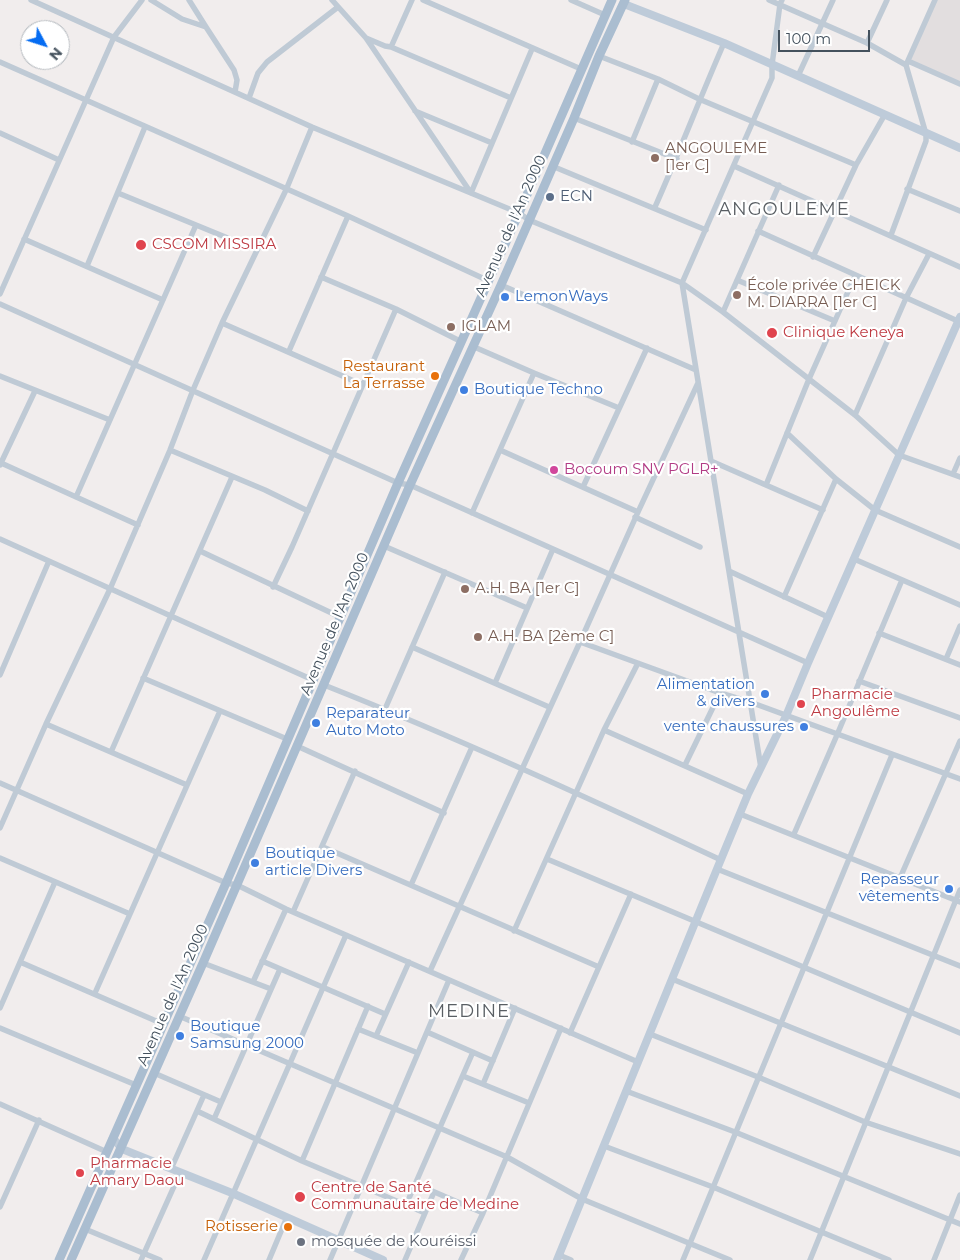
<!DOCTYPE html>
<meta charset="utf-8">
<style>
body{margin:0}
#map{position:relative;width:960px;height:1260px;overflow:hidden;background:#f1eded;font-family:Montserrat,sans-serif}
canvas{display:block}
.north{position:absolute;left:20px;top:20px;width:50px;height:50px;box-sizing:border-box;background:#fff;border:1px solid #b4b9be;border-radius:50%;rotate:130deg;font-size:14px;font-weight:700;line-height:20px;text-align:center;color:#44515d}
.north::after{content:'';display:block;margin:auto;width:18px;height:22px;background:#056cf2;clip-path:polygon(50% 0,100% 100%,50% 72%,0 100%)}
.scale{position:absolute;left:778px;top:30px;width:92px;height:22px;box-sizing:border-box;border:2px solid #44515d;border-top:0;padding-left:6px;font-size:15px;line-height:18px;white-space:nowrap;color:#44515d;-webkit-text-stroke:4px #fff;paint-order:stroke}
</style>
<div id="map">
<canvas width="960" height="1260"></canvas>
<div class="north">N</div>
<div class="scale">100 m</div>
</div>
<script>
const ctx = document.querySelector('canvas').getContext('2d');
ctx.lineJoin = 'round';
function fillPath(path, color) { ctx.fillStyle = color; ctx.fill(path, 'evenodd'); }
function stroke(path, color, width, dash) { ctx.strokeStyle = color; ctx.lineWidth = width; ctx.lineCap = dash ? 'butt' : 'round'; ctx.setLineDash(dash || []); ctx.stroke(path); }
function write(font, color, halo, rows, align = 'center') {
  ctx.font = font + ' Montserrat,sans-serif'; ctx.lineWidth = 4.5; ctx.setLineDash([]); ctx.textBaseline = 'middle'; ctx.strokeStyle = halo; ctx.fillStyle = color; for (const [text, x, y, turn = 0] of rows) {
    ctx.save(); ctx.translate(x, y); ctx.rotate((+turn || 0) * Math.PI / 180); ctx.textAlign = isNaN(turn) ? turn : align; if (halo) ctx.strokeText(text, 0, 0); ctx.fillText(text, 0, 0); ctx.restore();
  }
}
const education = new Path2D(`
 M 935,0 L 960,0 L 960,84 L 908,61 Z`);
const street = new Path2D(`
 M 31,0 L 312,127 L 519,213 L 529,220 L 682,283 L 723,312 L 855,415 L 899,455 L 960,477
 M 151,0 L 182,19 L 206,27 L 234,70 L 237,80 L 235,92
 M 189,0 L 206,27
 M 332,0 L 366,38 L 471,193
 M 423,0 L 581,69
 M 571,0 L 605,15
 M 769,0 L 867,43 L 906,65
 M 366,38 L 385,46 L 391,47 L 511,98
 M 867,43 L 887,0
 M 391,47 L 412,0
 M 599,56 L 658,79 L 699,99 L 856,165
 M 908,61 L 960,84
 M 0,62 L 348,216 L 489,281
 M 798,76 L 833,0
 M 249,98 L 258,73 L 267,62 L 338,7
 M 415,111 L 492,143
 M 574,118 L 677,159
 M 0,133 L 59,160
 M 632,142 L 658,79
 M 552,166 L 706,230
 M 734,166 L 960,267
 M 907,189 L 960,211
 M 118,193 L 257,250
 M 471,193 L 532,49
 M 655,207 C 679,153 700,98 724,43
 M 758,231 L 960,322
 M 891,235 L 926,141 L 926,134 L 906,65 L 935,0
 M 24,239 L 163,300
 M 813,257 L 856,165 L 884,116
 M 87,266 L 145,127
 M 321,277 L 396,309 L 462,342
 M 737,280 L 835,321
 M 501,285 L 696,370
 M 0,294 L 114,37 L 142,0
 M 0,304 L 398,483 L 410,485 L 808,663
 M 723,312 L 779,185
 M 222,323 L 363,385
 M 472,346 L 534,373 L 619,408
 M 289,351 L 348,216
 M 0,376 L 110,420
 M 855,415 L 906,298 L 929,254
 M 787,433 L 836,479 L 875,510 L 960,547
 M 170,450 L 265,490 L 308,511
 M 500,450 L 638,512
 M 711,461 L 823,510
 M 1,463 L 138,525
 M 0,465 L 35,391
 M 953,474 L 960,458
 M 766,485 L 809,379 L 855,276
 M 583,487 L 647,348
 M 76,497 L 196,225
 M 472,513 L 534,373
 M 635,517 L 700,547
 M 0,539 L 313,680
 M 384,546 L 527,608
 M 200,551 L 340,617
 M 854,559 L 960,605
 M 729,571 L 828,617
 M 273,587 L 292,547 L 396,309
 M 784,597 L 836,479
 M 879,633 L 960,665
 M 580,642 L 720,693 L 750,702 L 960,779
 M 412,647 L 549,707
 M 946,659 L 960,626
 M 0,675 L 49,561
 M 143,678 L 287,739
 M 859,681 L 960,718
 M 495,683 L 553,549
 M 324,685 C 458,738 590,799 721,860
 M 385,709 L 445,572
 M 46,724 L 187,785
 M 604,730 L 748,794
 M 297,746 L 444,813
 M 111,752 L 232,477
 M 685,765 L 720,693
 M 761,768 L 682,283 L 772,78 L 772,65 L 780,4 L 782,0
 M 0,783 L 226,883 L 237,885 L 286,909 L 638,1062
 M 740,814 L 960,902
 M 0,828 L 46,724 L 110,589 L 170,450 L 193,390 L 222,323 L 286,190 L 312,127
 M 794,834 L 837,735 L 902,580
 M 323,847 L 599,967
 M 0,858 L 130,914
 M 547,859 L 960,1033
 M 717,869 L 960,966
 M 900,878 L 960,741
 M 411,885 L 472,747
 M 293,912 L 355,771
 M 514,931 L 604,730 L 638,663
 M 262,961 L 385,1014
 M 20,962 L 163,1024
 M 203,963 L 271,989
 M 430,971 L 580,642 L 638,512 L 698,383
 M 672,979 L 960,1096
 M 253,982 L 286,909
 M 95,993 L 220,711
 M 0,1008 L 55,882
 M 179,1016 L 507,1157 L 582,1199 L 730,1260
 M 0,1028 L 136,1085
 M 358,1029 L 418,1053
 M 427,1032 L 493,1061
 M 570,1033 L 631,894
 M 650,1034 L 758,1077 L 865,1122 L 960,1154
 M 376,1036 L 409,962
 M 154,1073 L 221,1102
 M 463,1076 L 529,1103
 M 483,1084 L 515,1008
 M 626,1091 L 735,1132 L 960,1224
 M 0,1104 L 107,1152
 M 197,1111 L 302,1161 L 425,1213
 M 214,1119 L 280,969
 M 604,1146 L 713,1187 L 889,1260
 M 302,1161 L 368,1006
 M 171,1169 L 204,1095
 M 416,1184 L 483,1213
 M 406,1205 L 473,1052
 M 0,1207 L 39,1120
 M 85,1229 L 160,1260
 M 559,1255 L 571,1260
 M 141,1260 L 180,1173
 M 204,1260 L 346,935
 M 269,1260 L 287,1217
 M 330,1260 L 449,980
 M 405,1260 L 434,1192
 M 461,1260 L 483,1213 L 561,1028
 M 683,1260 L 892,755
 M 810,1260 L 960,890
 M 934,1260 L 960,1195`);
const secondary = new Path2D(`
 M 624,4 L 724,43 L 960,148
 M 113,1138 L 122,1149 L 232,1193 L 383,1260
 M 557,1260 L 717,869 L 748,794 L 786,716 L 808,663 L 960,317`);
const primary = new Path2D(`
 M 59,1260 L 226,883 L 398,483 L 519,213 L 612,0
 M 71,1260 L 203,963 L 410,485 L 501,285 L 574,118 L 599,56 L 625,0`);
const markers = [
 [655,158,5,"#8d6e63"],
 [550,197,5,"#5c6f8a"],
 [141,245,6,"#e0444e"],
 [737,295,5,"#8d6e63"],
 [505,297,5,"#3f7fe0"],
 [451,327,5,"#8d6e63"],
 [772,333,6,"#e0444e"],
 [435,376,5,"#e8710a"],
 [464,390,5,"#3f7fe0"],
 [554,470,5,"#d1479c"],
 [465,589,5,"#8d6e63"],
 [478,637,5,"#8d6e63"],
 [765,694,5,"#3f7fe0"],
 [801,704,5,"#e0444e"],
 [316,723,5,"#3f7fe0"],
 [804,727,5,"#3f7fe0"],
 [255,863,5,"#3f7fe0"],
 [949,889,5,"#3f7fe0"],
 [180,1036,5,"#3f7fe0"],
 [80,1173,5,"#e0444e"],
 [300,1197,6,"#e0444e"],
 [288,1227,5,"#e8710a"],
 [301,1242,5,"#6b7280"]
];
const educationNames = [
 ["ANGOULEME",665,149],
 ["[1er C]",665,166],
 ["École privée CHEICK",747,286],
 ["M. DIARRA [1er C]",747,303],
 ["IGLAM",461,327],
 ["A.H. BA [1er C]",475,589],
 ["A.H. BA [2ème C]",488,637]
];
const serviceNames = [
 ["ECN",560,197]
];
const streetNames = [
 ["Avenue de l'An 2000",511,226,-66],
 ["Avenue de l'An 2000",335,624,-67],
 ["Avenue de l'An 2000",173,995,-66]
];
const healthNames = [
 ["CSCOM MISSIRA",152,245],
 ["Clinique Keneya",783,333],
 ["Pharmacie",811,695],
 ["Angoulême",811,712],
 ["Pharmacie",90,1164],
 ["Amary Daou",90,1181],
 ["Centre de Santé",311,1188],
 ["Communautaire de Medine",311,1205]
];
const shopNames = [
 ["LemonWays",515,297],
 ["Boutique Techno",474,390],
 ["Alimentation",755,685,"right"],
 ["& divers",755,702,"right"],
 ["Reparateur",326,714],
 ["Auto Moto",326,731],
 ["vente chaussures",794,727,"right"],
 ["Boutique",265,854],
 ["article Divers",265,871],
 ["Repasseur",939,880,"right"],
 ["vêtements",939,897,"right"],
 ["Boutique",190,1027],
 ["Samsung 2000",190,1044]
];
const foodNames = [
 ["Restaurant",425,367],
 ["La Terrasse",425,384],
 ["Rotisserie",278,1227]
];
const hotelNames = [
 ["Bocoum SNV PGLR+",564,470]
];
const worshipNames = [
 ["mosquée de Kouréissi",311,1242]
];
const quarterNames = [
 ["ANGOULEME",784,210],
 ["MEDINE",469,1012]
];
fillPath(education, '#e2dedf');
stroke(street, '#bfcad5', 5.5);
stroke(secondary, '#becbd9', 8);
stroke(primary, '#aabdd0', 9);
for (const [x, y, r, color] of markers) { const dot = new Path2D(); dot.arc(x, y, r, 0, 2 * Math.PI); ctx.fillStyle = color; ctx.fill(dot); stroke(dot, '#fff', 2); }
write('15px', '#785e54', '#fff', educationNames, 'left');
write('15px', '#4e5e75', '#fff', serviceNames, 'left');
write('15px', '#44515d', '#fff', streetNames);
write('15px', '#be3a42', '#fff', healthNames, 'left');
write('15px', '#366cbe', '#fff', shopNames, 'left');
write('15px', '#c56008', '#fff', foodNames, 'right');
write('15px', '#b23c85', '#fff', hotelNames, 'left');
write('15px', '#5b616d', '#fff', worshipNames, 'left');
ctx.letterSpacing = '1px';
write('18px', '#595e63', '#fff', quarterNames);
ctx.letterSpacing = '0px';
</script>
